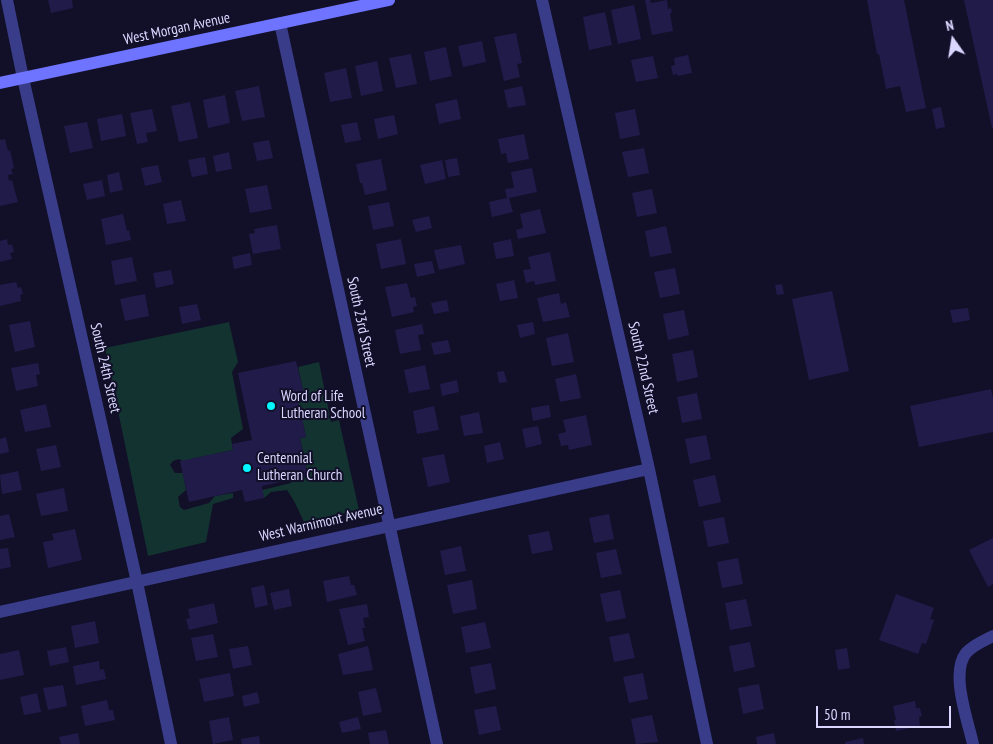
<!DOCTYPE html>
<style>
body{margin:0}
#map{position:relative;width:993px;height:744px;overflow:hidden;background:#120f29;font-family:"PT Sans Narrow",sans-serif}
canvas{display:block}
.north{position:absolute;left:928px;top:15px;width:50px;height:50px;-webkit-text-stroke:4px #120f29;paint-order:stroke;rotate:347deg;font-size:14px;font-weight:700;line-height:20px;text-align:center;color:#d9d7ff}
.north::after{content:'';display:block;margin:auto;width:18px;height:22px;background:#d9d7ff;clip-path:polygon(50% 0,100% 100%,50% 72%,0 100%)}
.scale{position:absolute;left:816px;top:706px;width:135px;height:22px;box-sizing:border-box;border:2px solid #d9d7ff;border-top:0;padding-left:6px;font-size:15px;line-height:18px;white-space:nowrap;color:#d9d7ff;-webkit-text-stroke:4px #120f29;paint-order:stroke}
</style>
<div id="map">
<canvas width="993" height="744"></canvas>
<div class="north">N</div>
<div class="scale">50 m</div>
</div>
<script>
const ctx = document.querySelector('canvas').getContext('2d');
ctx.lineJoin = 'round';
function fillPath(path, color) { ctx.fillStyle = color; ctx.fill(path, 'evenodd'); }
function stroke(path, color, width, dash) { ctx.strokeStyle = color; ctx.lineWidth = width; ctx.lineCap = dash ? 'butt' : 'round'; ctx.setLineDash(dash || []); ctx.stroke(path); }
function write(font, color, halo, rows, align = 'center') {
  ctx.font = font + ' "PT Sans Narrow",sans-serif'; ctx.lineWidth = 4; ctx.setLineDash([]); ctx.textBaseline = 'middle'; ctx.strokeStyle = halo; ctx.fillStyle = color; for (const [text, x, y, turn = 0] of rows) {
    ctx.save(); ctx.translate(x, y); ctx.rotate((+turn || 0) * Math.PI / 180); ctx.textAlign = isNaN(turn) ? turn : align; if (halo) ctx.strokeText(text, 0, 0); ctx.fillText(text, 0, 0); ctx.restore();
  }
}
const green = new Path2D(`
 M 229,322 L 238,362 L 232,372 L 243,429 L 231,438 L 233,450 L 183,461 L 179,459 L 173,461 L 170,465 L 175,473 L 183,473 L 186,490 L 178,497 L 180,507 L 184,510 L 209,503 L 215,496 L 233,493 L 233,498 L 213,504 L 206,542 L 148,556 L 105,348 Z
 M 319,362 L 331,422 L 339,420 L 359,510 L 304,522 L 294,501 L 287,490 L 271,492 L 264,498 L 262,490 L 291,483 L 291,480 L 308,476 L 300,438 L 306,437 L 297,395 L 304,394 L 298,367 Z`);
const building = new Path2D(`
 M 48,0 L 72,0 L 73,8 L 51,13 Z
 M 645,0 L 650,0 L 651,3 L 667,0 L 668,9 L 671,8 L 672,13 L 670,13 L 673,31 L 652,35 Z
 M 867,0 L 904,0 L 926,108 L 906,112 L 900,86 L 886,89 L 879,54 L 877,54 Z
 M 964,0 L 993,0 L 993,128 L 992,128 Z
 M 634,5 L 641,39 L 618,44 L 611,10 Z
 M 605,12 L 612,45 L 589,50 L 583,17 Z
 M 516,33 L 522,63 L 517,64 L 520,77 L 504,81 L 494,37 Z
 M 482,41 L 486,62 L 463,67 L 458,46 Z
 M 446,47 L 452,76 L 430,81 L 424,52 Z
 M 411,54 L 417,84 L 396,88 L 389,58 Z
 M 688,55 L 692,73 L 678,76 L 677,74 L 673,75 L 671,66 L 675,65 L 674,58 Z
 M 653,56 L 658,78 L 636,82 L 631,60 Z
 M 377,61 L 383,91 L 361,96 L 355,66 Z
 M 346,68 L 352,98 L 330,102 L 324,73 Z
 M 259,86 L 265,117 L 242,121 L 235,91 Z
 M 522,86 L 526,105 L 508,108 L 504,90 Z
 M 225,95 L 230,123 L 208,128 L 203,100 Z
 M 457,99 L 461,119 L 439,124 L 435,104 Z
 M 190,102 L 198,138 L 179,142 L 171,106 Z
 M 941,107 L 945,127 L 936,129 L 932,109 Z
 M 152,109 L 157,131 L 146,133 L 148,142 L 137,144 L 130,113 Z
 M 635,109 L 640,135 L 620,139 L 615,113 Z
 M 122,114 L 126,136 L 101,141 L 97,119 Z
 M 394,115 L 398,134 L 378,139 L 374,119 Z
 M 87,122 L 93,148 L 70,153 L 64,126 Z
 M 357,122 L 361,140 L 345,143 L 341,125 Z
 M 524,134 L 529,159 L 508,163 L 506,153 L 501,154 L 498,139 Z
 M 5,139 L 8,151 L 10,150 L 14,168 L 11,169 L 13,174 L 8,175 L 9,181 L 12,180 L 18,202 L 0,206 L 0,140 Z
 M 269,140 L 273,158 L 257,161 L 253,143 Z
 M 644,148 L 649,173 L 628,177 L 622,152 Z
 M 229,152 L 232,169 L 216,172 L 213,156 Z
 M 205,157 L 208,174 L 192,177 L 188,160 Z
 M 457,158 L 460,175 L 448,177 L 445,160 Z
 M 381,159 L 387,190 L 365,195 L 362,183 L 360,183 L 356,164 Z
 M 442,160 L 446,179 L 425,184 L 420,165 Z
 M 158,165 L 162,182 L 145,186 L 141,168 Z
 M 532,168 L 537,192 L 509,198 L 513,212 L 492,217 L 489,202 L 507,198 L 505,189 L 514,188 L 511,172 Z
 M 119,172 L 123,190 L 110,193 L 107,175 Z
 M 102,180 L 105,196 L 87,200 L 83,184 Z
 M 267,185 L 272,209 L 250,213 L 245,189 Z
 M 652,189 L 657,213 L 637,217 L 632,193 Z
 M 181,200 L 186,221 L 167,224 L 163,204 Z
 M 389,202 L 394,226 L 373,230 L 368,206 Z
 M 540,209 L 546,233 L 518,239 L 516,230 L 523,228 L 520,214 Z
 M 123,214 L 127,231 L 129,230 L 131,240 L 106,245 L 101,219 Z
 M 429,216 L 432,228 L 416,232 L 412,220 Z
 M 277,225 L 281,249 L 253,254 L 249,234 L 255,233 L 254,229 Z
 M 666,226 L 672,253 L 650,257 L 645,231 Z
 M 7,239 L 8,245 L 12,244 L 14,252 L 10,253 L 12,259 L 0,262 L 0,241 Z
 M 401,239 L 406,264 L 381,269 L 376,244 Z
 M 511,239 L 514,256 L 496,259 L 493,243 Z
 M 461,245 L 465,264 L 439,270 L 434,250 Z
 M 550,252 L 556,281 L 535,285 L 534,281 L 526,283 L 523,270 L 531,269 L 528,257 Z
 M 250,253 L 252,265 L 234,269 L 232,257 Z
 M 132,257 L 137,281 L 115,285 L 111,261 Z
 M 432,261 L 435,273 L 417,277 L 414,264 Z
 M 675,268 L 680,294 L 660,298 L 654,272 Z
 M 171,270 L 174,284 L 156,288 L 153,273 Z
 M 514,280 L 518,298 L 500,301 L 496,284 Z
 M 16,282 L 18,288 L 21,287 L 23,294 L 20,295 L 21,301 L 0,306 L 0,285 Z
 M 407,283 L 411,298 L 415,297 L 417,306 L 413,307 L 414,312 L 392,317 L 385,287 Z
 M 782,284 L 784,294 L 777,295 L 775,285 Z
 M 832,291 L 849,371 L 809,380 L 792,299 Z
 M 559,293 L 561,304 L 566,302 L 570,317 L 543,322 L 537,298 Z
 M 145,294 L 149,316 L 125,321 L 120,299 Z
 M 447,300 L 449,311 L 434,314 L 431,303 Z
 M 197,304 L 201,320 L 182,324 L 179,307 Z
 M 968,308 L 970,320 L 953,323 L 950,310 Z
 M 684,310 L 689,335 L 668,340 L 663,314 Z
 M 30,321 L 35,347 L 15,352 L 9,325 Z
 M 533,322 L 535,334 L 520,338 L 517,325 Z
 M 422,324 L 424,334 L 418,335 L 421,350 L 400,354 L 395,330 Z
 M 568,333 L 574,362 L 552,366 L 546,338 Z
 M 448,340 L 451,352 L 434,355 L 431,343 Z
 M 693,350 L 698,377 L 677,382 L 672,354 Z
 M 296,361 L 304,394 L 297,395 L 306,437 L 300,438 L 308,476 L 262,486 L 264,498 L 245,502 L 242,490 L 189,502 L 180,461 L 233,450 L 232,444 L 252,440 L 238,373 Z
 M 38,363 L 40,374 L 36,375 L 38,386 L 16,391 L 11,368 Z
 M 425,365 L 430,389 L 409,393 L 404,370 Z
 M 504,371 L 507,382 L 499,383 L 497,372 Z
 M 576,374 L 581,398 L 560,402 L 555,379 Z
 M 457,380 L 459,392 L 442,396 L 440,384 Z
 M 991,389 L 993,399 L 993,432 L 919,447 L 910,406 Z
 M 697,393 L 702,419 L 682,423 L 677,397 Z
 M 46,404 L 51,427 L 25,432 L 20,410 Z
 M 549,405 L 551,417 L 533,421 L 531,408 Z
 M 434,406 L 439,430 L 417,434 L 413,411 Z
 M 479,412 L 483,433 L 464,436 L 460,416 Z
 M 586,415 L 592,445 L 569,450 L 568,445 L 561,446 L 558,434 L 566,432 L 563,420 Z
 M 538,426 L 542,444 L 526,448 L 522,429 Z
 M 706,435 L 711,459 L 690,464 L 685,439 Z
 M 6,437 L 9,452 L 0,454 L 0,439 Z
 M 500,442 L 504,459 L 487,463 L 484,446 Z
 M 56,445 L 61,467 L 41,471 L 36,449 Z
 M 444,454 L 450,482 L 428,487 L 422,458 Z
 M 18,471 L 22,490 L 2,494 L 0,475 Z
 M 715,475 L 721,502 L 699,507 L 693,480 Z
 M 64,488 L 68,511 L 41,516 L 36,494 Z
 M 9,514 L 15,537 L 0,540 L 0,516 Z
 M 609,514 L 614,539 L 594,543 L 589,518 Z
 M 724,517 L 729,543 L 708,547 L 703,521 Z
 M 75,529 L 82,560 L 48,568 L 43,542 L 54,540 L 52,534 Z
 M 549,531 L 553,550 L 532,554 L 528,535 Z
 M 993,538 L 993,584 L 988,587 L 969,550 Z
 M 461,546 L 466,571 L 445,575 L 440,551 Z
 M 8,548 L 11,567 L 0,569 L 0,549 Z
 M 616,549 L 622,574 L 601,578 L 596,553 Z
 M 738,558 L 743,584 L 722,588 L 717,562 Z
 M 349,576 L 351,585 L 354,585 L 357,595 L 327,602 L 323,581 Z
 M 472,580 L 477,609 L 453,614 L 447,585 Z
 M 264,585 L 268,605 L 255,608 L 251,588 Z
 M 289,589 L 292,606 L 274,610 L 270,593 Z
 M 620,590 L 626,618 L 606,622 L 600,594 Z
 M 896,594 L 934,608 L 930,619 L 934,620 L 926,644 L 922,643 L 918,654 L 879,640 Z
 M 746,599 L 752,626 L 730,630 L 725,603 Z
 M 214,603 L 218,623 L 189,630 L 186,619 L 190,618 L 188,609 Z
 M 367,604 L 369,617 L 363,618 L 365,628 L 362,628 L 365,641 L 348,645 L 339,609 Z
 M 95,621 L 99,643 L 75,648 L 71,626 Z
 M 485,622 L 491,648 L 466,653 L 461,627 Z
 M 629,633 L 635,658 L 614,662 L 609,637 Z
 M 213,634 L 218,657 L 196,661 L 191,638 Z
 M 750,642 L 755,667 L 734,672 L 729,646 Z
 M 248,646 L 252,665 L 233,669 L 229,649 Z
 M 368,646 L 373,670 L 343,675 L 338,654 Z
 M 66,647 L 69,662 L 50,666 L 47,651 Z
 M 847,648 L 850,668 L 838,670 L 835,650 Z
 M 19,650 L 24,675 L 0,680 L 0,654 Z
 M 99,661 L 100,670 L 104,669 L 106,679 L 76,685 L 73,666 Z
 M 491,663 L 496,689 L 475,694 L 470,667 Z
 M 230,673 L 234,696 L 204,702 L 199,679 Z
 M 643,673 L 648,699 L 629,703 L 623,677 Z
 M 759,684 L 764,709 L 743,714 L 738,688 Z
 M 63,685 L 67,706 L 48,710 L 43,688 Z
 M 376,688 L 382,712 L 363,716 L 358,692 Z
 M 257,692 L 260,703 L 244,707 L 242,696 Z
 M 37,693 L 41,712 L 24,715 L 20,697 Z
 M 107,700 L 109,710 L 113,710 L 115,720 L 85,726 L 81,706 Z
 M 915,701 L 916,708 L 920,708 L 922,716 L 919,717 L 920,726 L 896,731 L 894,720 L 896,720 L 893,706 Z
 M 496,706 L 501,730 L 479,735 L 474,710 Z
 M 652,715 L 658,742 L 636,744 L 631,719 Z
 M 229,717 L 233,740 L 213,744 L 209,721 Z
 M 358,717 L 361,729 L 342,733 L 339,722 Z
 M 386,730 L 389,744 L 370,744 L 368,733 Z
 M 78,733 L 80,744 L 61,744 L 59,737 Z
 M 774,733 L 776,744 L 757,744 L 756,737 Z
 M 259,736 L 260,744 L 242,744 L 241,739 Z
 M 863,738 L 864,744 L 845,744 L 845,742 Z`);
const street = new Path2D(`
 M 7,0 L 23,78 L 137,582 L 171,744
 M 542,0 L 649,469 L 707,744
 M 280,23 L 437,744
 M 0,612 L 649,469
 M 973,744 C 968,721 950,673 966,653 C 973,645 985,640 993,636`);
const secondary = new Path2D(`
 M 0,83 L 389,0`);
const markers = [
 [271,406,5,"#03f6ff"],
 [247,468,5,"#03f6ff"]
];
const streetNames = [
 ["West Morgan Avenue",177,29,-12],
 ["South 23rd Street",361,322,78],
 ["South 24th Street",105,368,77],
 ["South 22nd Street",643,368,77],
 ["West Warnimont Avenue",321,523,-13]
];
const poiNames = [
 ["Word of Life",281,397],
 ["Lutheran School",281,414],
 ["Centennial",257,459],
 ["Lutheran Church",257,476]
];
fillPath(green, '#123330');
fillPath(building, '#211b4a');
stroke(street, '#393c89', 12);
stroke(secondary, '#6e74ff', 12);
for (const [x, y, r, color] of markers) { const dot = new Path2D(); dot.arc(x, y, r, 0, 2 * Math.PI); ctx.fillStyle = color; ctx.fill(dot); stroke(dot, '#120f29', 2); }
write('15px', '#d9d7ff', '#120f29', streetNames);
write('15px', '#d9d7ff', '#120f29', poiNames, 'left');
</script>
